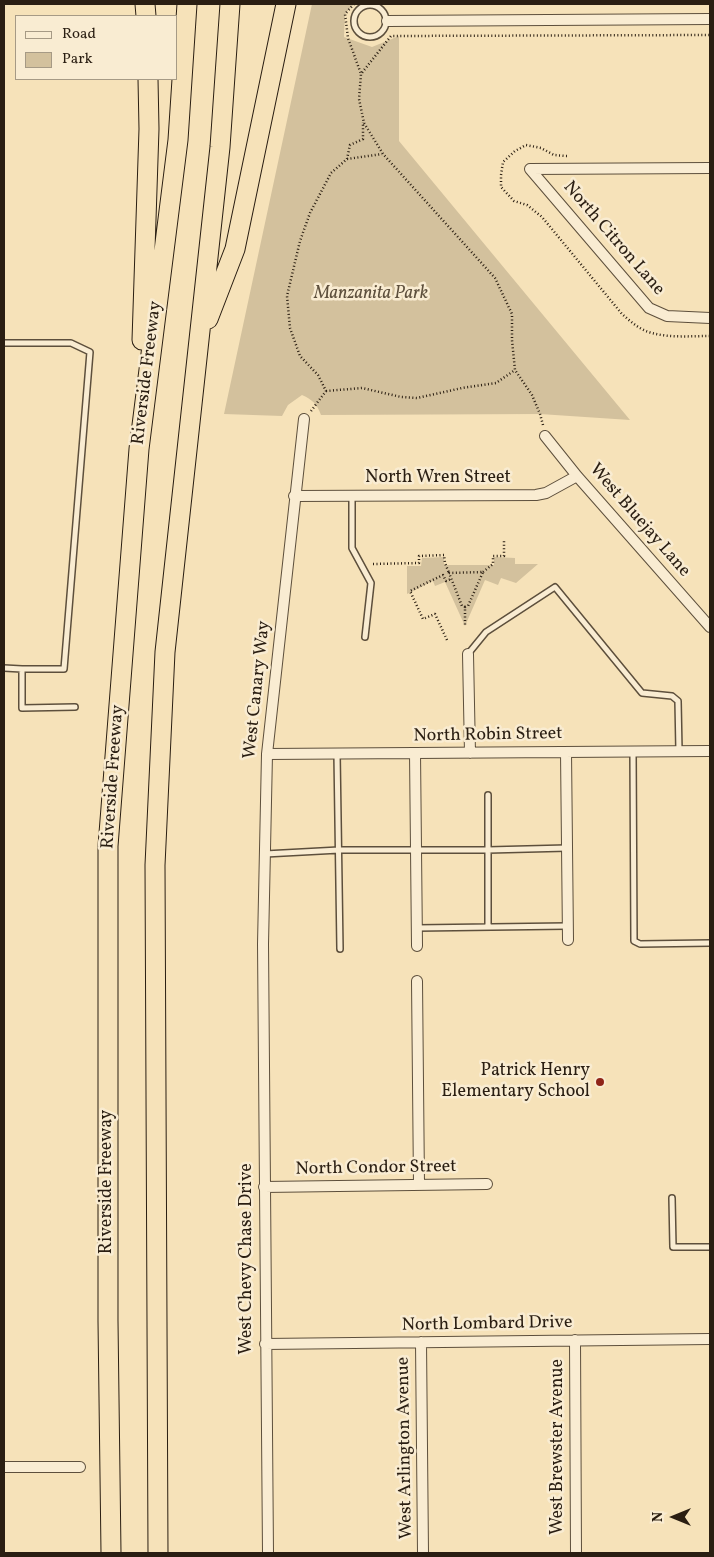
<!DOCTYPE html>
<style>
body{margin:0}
#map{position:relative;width:714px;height:1557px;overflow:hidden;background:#f6e2b9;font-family:Vollkorn,serif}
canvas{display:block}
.frame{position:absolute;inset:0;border:5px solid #2a1e12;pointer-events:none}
.legend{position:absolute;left:15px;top:15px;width:162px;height:65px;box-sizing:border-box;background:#f9ecd2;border:1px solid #a69a85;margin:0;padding:6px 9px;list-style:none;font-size:15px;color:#2a1e12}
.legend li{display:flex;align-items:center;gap:10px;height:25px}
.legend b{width:25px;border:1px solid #a69a85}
.north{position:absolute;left:649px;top:1492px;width:50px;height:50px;-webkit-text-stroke:4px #f9ecd2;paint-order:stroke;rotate:270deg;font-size:14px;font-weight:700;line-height:20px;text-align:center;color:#2a1e12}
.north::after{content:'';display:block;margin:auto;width:18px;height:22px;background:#2a1e12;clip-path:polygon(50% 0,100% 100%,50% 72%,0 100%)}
</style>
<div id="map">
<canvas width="714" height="1557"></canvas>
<div class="frame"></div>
<ul class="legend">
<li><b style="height:6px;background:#f9ecd2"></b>Road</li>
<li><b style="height:14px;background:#d3c19d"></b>Park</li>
</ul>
<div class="north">N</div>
</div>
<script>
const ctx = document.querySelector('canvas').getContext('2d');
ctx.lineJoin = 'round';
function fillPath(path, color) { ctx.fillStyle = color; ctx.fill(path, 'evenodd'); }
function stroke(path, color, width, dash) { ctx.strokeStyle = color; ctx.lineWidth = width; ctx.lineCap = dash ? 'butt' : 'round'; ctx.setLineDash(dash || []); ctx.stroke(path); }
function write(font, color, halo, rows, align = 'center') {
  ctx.font = font + ' Vollkorn,serif'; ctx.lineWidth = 5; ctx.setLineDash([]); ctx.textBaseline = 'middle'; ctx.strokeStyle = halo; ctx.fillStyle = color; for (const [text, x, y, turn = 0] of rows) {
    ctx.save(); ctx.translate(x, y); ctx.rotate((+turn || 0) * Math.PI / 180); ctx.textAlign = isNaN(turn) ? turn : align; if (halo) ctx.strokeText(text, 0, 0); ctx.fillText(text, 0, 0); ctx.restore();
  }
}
const green = new Path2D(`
 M 312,4 L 354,4 L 345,14 L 344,37 L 372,47 L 399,36 L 399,141 L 630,420 L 540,414 L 321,415 C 317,404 313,400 302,395 L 288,405 L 282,416 L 224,414 Z
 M 444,557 L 444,565 L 494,565 L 494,557 L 515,558 L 515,564 L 538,564 L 516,583 L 501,578 L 498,585 L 485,580 L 465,626 L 445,582 L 435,586 L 433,581 L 407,594 L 407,566 L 421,566 L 422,558 Z`);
const path = new Path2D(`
 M 354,4 L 345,14 L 348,38 L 361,74
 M 567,156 L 554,155 L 541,148 L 526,145 L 515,151 L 503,162 L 501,175 L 501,187 L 514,201 L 527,205 L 542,217 L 622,314 C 631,322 640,330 652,333 C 670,338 692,336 710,336
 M 347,159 L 382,154
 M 326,391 L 362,388 L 401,397 L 417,398 L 462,388 L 496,383 L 515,370
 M 311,411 L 326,391 L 318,375 L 300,356 L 290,328 L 287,296 L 300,241 L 310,213 L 331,173 L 347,159 L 350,145 L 363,139 L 363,122
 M 543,425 L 540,414 L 532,395 L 515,370 L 512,340 L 512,314 L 495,278 L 383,154 L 364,123 L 359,99 L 361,74 L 391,36 L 710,35
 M 373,564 L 419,563 L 419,556 L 444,555 L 445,563 L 449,573
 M 483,572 L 493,564 L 493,556 L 504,556 L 504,539
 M 465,607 L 462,606 L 449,573 L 483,572 L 468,606 L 465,607 L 465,626
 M 447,640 L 435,614 L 423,619 L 410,591 L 443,575 L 446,581 L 451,579`);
const service = new Path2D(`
 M354 21a16 16 0 1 1 32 0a16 16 0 1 1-32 0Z
 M 4,343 L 71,343 L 90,352 L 64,669 L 22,669 L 22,708 L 75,707
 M 352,495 L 352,548 L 371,583 L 365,637
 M 468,654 L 486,632 L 555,587 L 642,693 L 672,696 L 678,701 L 679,751
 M 4,668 L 22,669
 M 633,752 L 634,941 L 640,944 L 710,943
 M 337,754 L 340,949
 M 265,854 L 339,850 L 488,850 L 567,848
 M 488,926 L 488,795
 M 417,928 L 567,926
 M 672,1198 L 673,1247 L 710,1247`);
const minor = new Path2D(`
 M 387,21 L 710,19
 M 530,169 L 649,308 L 667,316 L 710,318
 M 530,169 L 710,168
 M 545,436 L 577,476 L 710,627
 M 294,496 L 536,495 L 546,493 L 577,476
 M 468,654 L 470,753
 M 566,752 L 568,940
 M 415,753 L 417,946
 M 267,754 L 710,751
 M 417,981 L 419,1185
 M 264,1187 L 487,1184
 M 575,1340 L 576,1553
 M 421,1342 L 423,1553
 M 265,1344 L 710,1339
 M 4,1467 L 80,1467
 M 268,1553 L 263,944 L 267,754 L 304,419`);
const motorway = new Path2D(`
 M 145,4 L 146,16
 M 208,319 L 235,249 L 286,4
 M 142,340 L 149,129 L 148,79
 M 111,1553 L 108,1321 L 108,846 L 139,449 L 178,140 L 187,4
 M 158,1553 L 155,865 L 165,652 L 220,147 L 230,4`);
const markers = [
 [600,1082,5,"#8f2418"]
];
const streetNames = [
 ["North Citron Lane",613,239,49],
 ["Riverside Freeway",148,373,-83],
 ["North Wren Street",438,479],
 ["West Bluejay Lane",639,521,49],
 ["West Canary Way",258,690,-84],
 ["North Robin Street",488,736,-1],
 ["Riverside Freeway",114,777,-86],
 ["North Condor Street",376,1169,-1],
 ["Riverside Freeway",108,1182,-90],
 ["West Chevy Chase Drive",248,1259,-90],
 ["North Lombard Drive",487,1325,-1],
 ["West Brewster Avenue",559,1447,-90],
 ["West Arlington Avenue",406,1448,-91]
];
const parkNames = [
 ["Manzanita Park",371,295]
];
const poiNames = [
 ["Patrick Henry",590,1072],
 ["Elementary School",590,1093]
];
fillPath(green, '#d3c19d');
stroke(service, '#5d4f3c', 8);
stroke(minor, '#5d4f3c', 12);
stroke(motorway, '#2a1e12', 21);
stroke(path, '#2a1e12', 2.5, [1, 2.5]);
stroke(service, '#f9ecd2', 5);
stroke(minor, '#f9ecd2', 10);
stroke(motorway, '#f6e2b9', 19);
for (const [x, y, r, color] of markers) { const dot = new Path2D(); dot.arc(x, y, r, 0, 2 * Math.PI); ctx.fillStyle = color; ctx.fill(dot); stroke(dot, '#f9ecd2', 2); }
write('18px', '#2a1e12', '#f9ecd2', streetNames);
write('italic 18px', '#5d4f3c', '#f9ecd2', parkNames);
write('18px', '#2a1e12', '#f9ecd2', poiNames, 'right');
</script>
